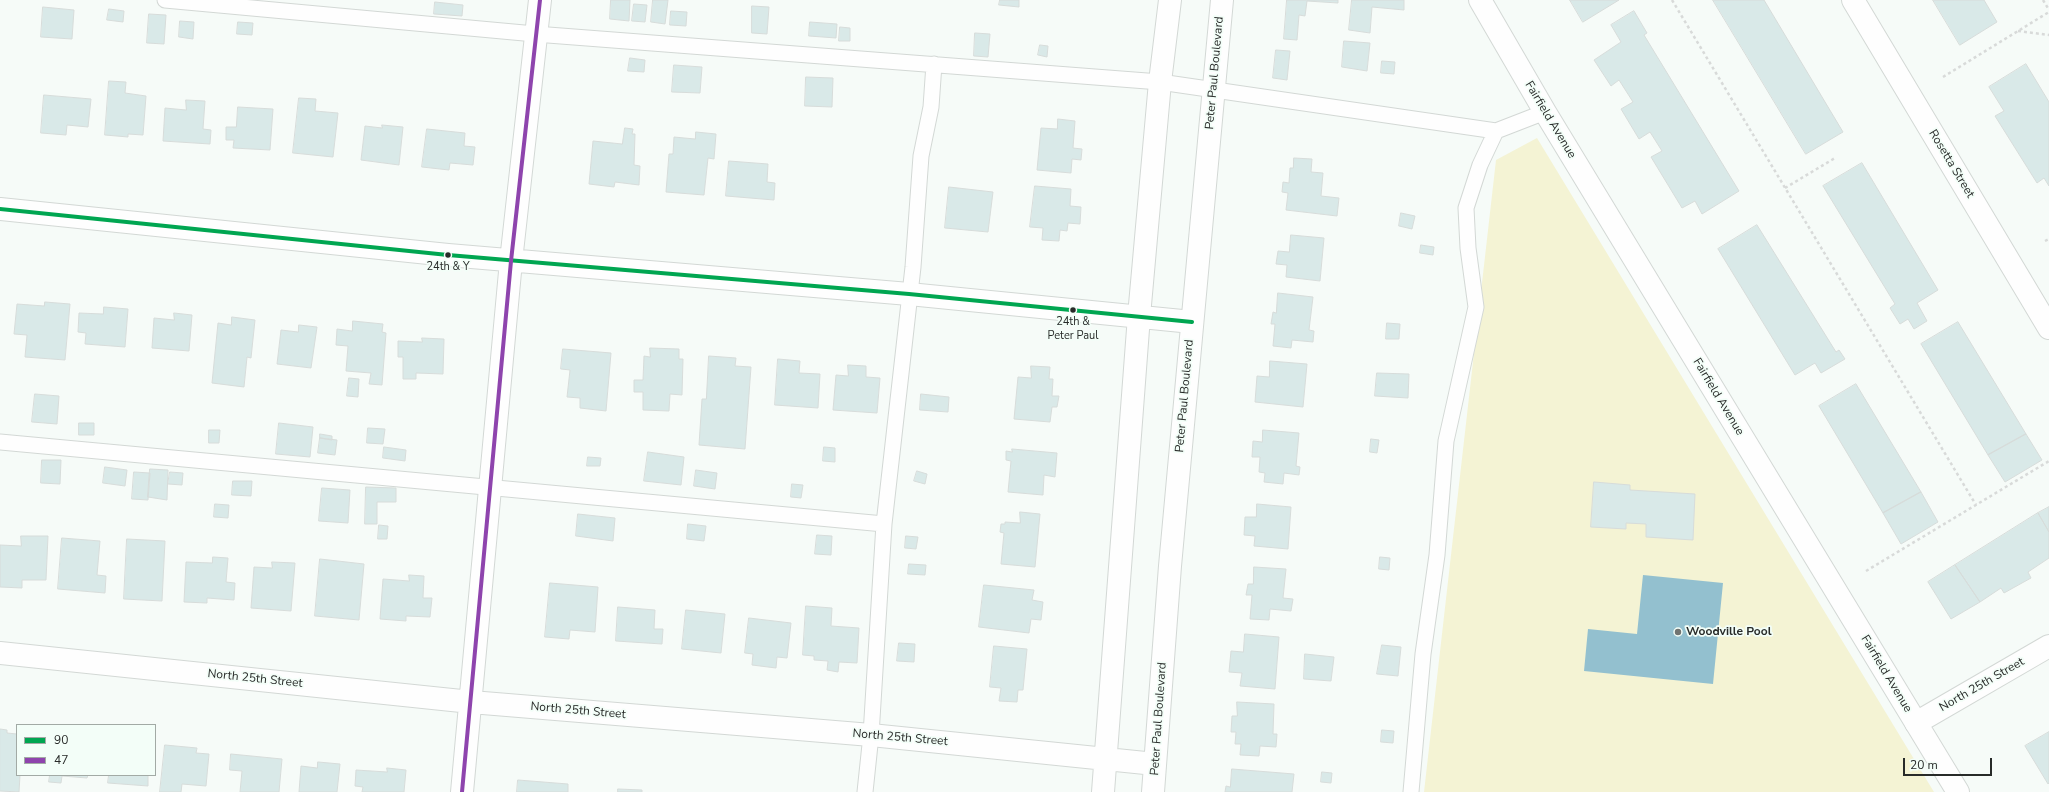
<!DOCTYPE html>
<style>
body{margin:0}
#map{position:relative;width:2049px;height:792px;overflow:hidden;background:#f6fbf8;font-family:"Nunito Sans",sans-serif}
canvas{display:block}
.legend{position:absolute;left:16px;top:724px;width:140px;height:52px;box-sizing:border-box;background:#f3fef8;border:1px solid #a2aaa5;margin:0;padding:5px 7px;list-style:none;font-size:12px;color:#282b29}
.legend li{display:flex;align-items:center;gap:8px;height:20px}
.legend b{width:20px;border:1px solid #a2aaa5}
.scale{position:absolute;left:1903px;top:758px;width:89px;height:18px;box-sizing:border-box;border:2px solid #282b29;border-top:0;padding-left:5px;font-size:12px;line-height:14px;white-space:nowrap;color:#282b29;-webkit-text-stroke:3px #f3fef8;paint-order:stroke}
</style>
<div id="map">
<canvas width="2049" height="792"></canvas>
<ul class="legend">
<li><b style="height:5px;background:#00a651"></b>90</li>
<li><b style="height:5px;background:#8e44ad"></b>47</li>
</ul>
<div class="scale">20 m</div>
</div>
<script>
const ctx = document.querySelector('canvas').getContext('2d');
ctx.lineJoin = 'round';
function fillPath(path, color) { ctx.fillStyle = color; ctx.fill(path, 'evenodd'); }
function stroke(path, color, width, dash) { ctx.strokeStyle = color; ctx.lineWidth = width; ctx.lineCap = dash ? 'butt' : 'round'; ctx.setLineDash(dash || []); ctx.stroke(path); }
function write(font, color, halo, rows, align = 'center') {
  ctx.font = font + ' "Nunito Sans",sans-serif'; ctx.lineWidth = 3.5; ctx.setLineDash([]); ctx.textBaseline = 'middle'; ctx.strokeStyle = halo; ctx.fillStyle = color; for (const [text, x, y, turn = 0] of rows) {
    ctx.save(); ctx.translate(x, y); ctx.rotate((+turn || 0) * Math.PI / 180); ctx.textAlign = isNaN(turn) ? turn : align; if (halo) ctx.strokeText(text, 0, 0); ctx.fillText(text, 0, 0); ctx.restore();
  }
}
const green = new Path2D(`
 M 1537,138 L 1934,792 L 1424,792 L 1496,160 Z`);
const water = new Path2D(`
 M 1643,575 L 1723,583 L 1713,684 L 1584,671 L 1588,629 L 1637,634 Z`);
const building = new Path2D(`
 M 611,0 L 630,0 L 629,21 L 610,19 Z
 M 653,0 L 668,0 L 665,24 L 651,22 Z
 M 1000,0 L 1019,0 L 1019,7 L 999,5 Z
 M 1287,0 L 1338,0 L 1338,3 L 1307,1 L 1305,16 L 1299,15 L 1297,40 L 1284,39 Z
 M 1352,0 L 1404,0 L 1404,10 L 1372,7 L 1370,33 L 1349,30 Z
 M 1570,0 L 1619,0 L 1583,22 Z
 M 1713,0 L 1764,0 L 1843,132 L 1806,154 Z
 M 1933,0 L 1984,0 L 1997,22 L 1960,45 Z
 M 435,2 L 463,5 L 462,16 L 434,14 Z
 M 634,4 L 647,5 L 645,22 L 632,21 Z
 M 752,6 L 769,7 L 767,34 L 752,33 Z
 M 43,7 L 74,10 L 72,39 L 41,37 Z
 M 109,9 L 124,11 L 123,22 L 107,20 Z
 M 671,11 L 687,12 L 686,26 L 670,25 Z
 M 1634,11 L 1647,33 L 1644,35 L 1739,191 L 1702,214 L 1695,201 L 1682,208 L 1651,157 L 1662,151 L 1650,132 L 1639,139 L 1621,109 L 1633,102 L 1619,80 L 1611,86 L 1594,60 L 1621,42 L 1611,25 Z
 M 149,14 L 166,15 L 164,44 L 147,43 Z
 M 180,21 L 194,22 L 193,39 L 179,37 Z
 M 238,22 L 253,23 L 252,35 L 237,34 Z
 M 810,22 L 837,24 L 836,38 L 809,36 Z
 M 840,27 L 850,28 L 850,41 L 839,41 Z
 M 975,33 L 990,34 L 988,57 L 974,56 Z
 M 1344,41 L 1370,43 L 1367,71 L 1342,67 Z
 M 1040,45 L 1048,46 L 1047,57 L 1038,55 Z
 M 1276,50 L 1290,51 L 1287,80 L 1273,78 Z
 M 630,58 L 645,60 L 644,72 L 628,71 Z
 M 1382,61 L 1395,62 L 1394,74 L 1381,73 Z
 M 2026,64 L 2049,102 L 2049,186 L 2044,178 L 2037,183 L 1995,116 L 2004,111 L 1989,87 Z
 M 674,65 L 702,67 L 700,93 L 672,92 Z
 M 806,77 L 833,78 L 832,107 L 805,106 Z
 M 109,81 L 126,82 L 125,93 L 146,96 L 143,135 L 128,134 L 128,137 L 105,135 Z
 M 44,95 L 91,99 L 88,127 L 67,125 L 66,135 L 41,133 Z
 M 299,98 L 316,99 L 315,111 L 338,113 L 333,157 L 293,153 Z
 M 186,100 L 205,101 L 203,129 L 211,130 L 210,144 L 163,141 L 165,108 L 186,110 Z
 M 238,107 L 273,109 L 270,150 L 233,148 L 234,140 L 226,140 L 226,127 L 236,127 Z
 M 1058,119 L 1075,121 L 1073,148 L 1082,149 L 1081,160 L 1072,159 L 1071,173 L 1037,170 L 1041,128 L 1057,129 Z
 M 382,125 L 403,127 L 399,165 L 361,160 L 365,126 L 382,128 Z
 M 625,128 L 633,129 L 632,134 L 635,134 L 634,165 L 640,166 L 639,185 L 615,182 L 614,187 L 589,184 L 593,141 L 622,144 Z
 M 427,129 L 465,133 L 464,146 L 475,147 L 473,165 L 450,163 L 449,170 L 422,167 Z
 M 696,132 L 716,134 L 714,159 L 708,158 L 704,195 L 666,192 L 669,154 L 673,154 L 674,137 L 695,139 Z
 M 1294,158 L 1312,159 L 1311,172 L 1323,173 L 1321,196 L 1339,198 L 1337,216 L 1286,210 L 1288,193 L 1282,192 L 1283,182 L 1289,183 L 1290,168 L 1293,168 Z
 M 729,161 L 768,164 L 767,182 L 775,183 L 774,200 L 726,196 Z
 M 1862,163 L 1938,290 L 1917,303 L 1927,321 L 1914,329 L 1908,319 L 1900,324 L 1890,308 L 1895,304 L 1823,186 Z
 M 1035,186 L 1071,189 L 1070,206 L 1081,207 L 1080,224 L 1068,223 L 1067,231 L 1060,230 L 1059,241 L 1042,240 L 1043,228 L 1030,227 Z
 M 949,187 L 993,192 L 988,232 L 945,228 Z
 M 1401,213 L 1415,216 L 1412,229 L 1399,226 Z
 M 1757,225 L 1836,352 L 1839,350 L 1845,359 L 1821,373 L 1815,363 L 1795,375 L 1718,249 Z
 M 1291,235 L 1324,238 L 1320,281 L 1286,277 L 1287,265 L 1276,264 L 1278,251 L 1289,252 Z
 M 1421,245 L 1434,247 L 1433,255 L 1420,253 Z
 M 1278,293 L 1313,297 L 1309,330 L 1314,331 L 1313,342 L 1292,340 L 1291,348 L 1273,346 L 1275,324 L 1271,324 L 1273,312 L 1276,313 Z
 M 45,302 L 70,304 L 65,360 L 25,357 L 27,335 L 14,334 L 17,304 L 44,306 Z
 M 104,307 L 128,309 L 125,347 L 85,344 L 86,333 L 78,332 L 79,313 L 103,314 Z
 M 174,313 L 192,315 L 189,351 L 152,348 L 154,318 L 174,320 Z
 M 232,317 L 255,320 L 251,358 L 247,357 L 244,387 L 212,383 L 218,323 L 231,325 Z
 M 353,321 L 383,324 L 382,332 L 386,333 L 382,385 L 369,384 L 371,373 L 346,371 L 348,346 L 336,345 L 337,329 L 352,331 Z
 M 1958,322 L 2026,434 L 1988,455 L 1921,344 Z
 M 1387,323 L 1400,324 L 1399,339 L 1386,339 Z
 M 299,325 L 317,327 L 311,368 L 277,364 L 281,330 L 298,332 Z
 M 422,338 L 444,339 L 443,374 L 416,373 L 416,379 L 403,379 L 403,357 L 398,357 L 398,341 L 422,342 Z
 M 650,348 L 679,349 L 679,359 L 683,359 L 682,395 L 670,394 L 669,411 L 643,410 L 643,392 L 634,392 L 634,380 L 643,380 L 644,356 L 650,357 Z
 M 563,349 L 611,353 L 606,411 L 580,408 L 580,398 L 567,397 L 570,370 L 561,369 Z
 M 709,356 L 736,358 L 735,366 L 751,367 L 745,449 L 699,445 L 702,399 L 706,399 Z
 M 778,359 L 800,361 L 799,373 L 820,374 L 818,408 L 775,405 Z
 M 1270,361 L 1307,364 L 1303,407 L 1255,402 L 1257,376 L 1269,377 Z
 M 848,365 L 866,366 L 866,377 L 880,378 L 877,413 L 833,410 L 836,375 L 848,376 Z
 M 1031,366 L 1050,367 L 1049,379 L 1053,379 L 1052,396 L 1059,396 L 1057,407 L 1052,407 L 1050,422 L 1014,419 L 1018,377 L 1031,378 Z
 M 1377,373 L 1409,374 L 1408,398 L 1375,396 Z
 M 349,378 L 359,379 L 358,397 L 347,396 Z
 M 1856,384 L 1921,492 L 1883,513 L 1819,406 Z
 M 35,394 L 59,396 L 57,424 L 32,422 Z
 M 921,394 L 949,397 L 948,412 L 920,410 Z
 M 79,423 L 94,423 L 94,435 L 79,435 Z
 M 279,423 L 313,427 L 310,457 L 276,454 Z
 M 368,428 L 385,429 L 383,444 L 367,443 Z
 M 209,430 L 220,430 L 219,443 L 209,443 Z
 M 1263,430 L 1299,433 L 1296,466 L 1300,467 L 1299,475 L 1284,473 L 1283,484 L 1264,482 L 1265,473 L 1259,472 L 1260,457 L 1252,457 L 1253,441 L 1262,442 Z
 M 320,434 L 332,436 L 332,440 L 320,438 Z
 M 2026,434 L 2042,460 L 2005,482 L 1988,455 Z
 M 320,438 L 337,440 L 335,455 L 318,453 Z
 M 1371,439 L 1379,440 L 1377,453 L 1370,452 Z
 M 384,447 L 406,450 L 405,461 L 383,458 Z
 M 824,447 L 835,448 L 835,462 L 823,461 Z
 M 1012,449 L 1057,453 L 1055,477 L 1044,475 L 1043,495 L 1008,492 L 1011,461 L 1006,460 L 1006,451 L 1012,452 Z
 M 648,452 L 684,457 L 681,485 L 644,481 Z
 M 588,457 L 601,458 L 600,466 L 587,466 Z
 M 42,460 L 61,460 L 60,484 L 41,483 Z
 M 105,467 L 127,470 L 125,486 L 103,483 Z
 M 150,469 L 168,470 L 167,500 L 148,497 Z
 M 696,470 L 717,473 L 715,489 L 694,486 Z
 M 917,471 L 927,474 L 925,484 L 914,481 Z
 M 134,472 L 150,473 L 148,500 L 132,499 Z
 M 170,472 L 183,473 L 182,485 L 168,484 Z
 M 233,481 L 252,481 L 251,496 L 232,495 Z
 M 1594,482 L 1630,485 L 1630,490 L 1695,494 L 1693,540 L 1646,537 L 1646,524 L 1626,523 L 1626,529 L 1591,527 Z
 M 792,484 L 803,485 L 801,498 L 791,497 Z
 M 366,487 L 396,488 L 396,502 L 377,502 L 377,524 L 365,524 Z
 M 322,488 L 350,490 L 348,523 L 319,521 Z
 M 1921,492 L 1938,522 L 1901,544 L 1883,513 Z
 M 215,504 L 229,505 L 228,518 L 214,517 Z
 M 1257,504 L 1291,507 L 1288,549 L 1254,546 L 1255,536 L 1244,535 L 1245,517 L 1256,517 Z
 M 2049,507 L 2049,532 L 2038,513 Z
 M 1020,512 L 1040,514 L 1035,567 L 1001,564 L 1004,533 L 1000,532 L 1001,524 L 1005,524 L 1005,522 L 1020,523 Z
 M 2038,513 L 2049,532 L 2049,558 L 2028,572 L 2031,578 L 2004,593 L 2001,588 L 1980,602 L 1955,565 Z
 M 578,514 L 615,518 L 613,541 L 576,536 Z
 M 688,524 L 706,526 L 704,541 L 687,539 Z
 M 379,525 L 388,526 L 387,539 L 378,539 Z
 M 817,535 L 832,536 L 831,555 L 815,554 Z
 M 21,536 L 48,536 L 46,580 L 22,580 L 22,588 L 0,587 L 0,545 L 21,546 Z
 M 906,536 L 918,537 L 916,549 L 905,548 Z
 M 62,538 L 100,541 L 97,575 L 106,576 L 105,593 L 58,589 Z
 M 127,539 L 165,541 L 162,601 L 124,599 Z
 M 213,557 L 228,558 L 226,582 L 235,583 L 234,600 L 207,598 L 207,603 L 184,602 L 186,562 L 212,563 Z
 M 1380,557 L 1390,558 L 1389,570 L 1379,569 Z
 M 320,559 L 364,564 L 359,620 L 315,616 Z
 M 272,562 L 295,563 L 291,611 L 251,608 L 254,567 L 272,568 Z
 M 909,564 L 926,565 L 925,575 L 908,574 Z
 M 1955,565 L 1980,602 L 1951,619 L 1928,582 Z
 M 1254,567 L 1286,569 L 1283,598 L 1293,599 L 1291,611 L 1270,609 L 1269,620 L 1250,619 L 1252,595 L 1246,595 L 1248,584 L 1253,584 Z
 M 409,575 L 424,576 L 423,598 L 432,598 L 430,617 L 406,616 L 406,621 L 380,619 L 383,579 L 409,581 Z
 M 550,583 L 598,587 L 595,632 L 570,630 L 569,639 L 545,637 Z
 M 984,585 L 1034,590 L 1032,600 L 1043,602 L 1041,620 L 1031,619 L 1029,633 L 979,627 Z
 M 806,606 L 832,608 L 831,626 L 859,628 L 857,663 L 839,662 L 838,672 L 827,670 L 828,661 L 814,660 L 814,656 L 803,655 Z
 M 618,607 L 655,610 L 654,629 L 663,629 L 662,644 L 616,641 Z
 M 686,610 L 725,614 L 721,653 L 682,649 Z
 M 749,618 L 791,623 L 787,658 L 777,657 L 776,668 L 752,665 L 753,654 L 745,653 Z
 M 1245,634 L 1279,637 L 1275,689 L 1240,686 L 1242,673 L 1229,672 L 1231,651 L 1243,652 Z
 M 899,643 L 915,644 L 914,662 L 897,661 Z
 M 1382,645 L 1401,647 L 1398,676 L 1377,674 Z
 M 994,646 L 1027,649 L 1023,690 L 1018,690 L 1017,702 L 999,701 L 1001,688 L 990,687 Z
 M 1305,654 L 1334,657 L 1331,681 L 1304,679 Z
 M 1237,702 L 1274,704 L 1273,734 L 1277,734 L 1276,747 L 1260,746 L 1259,756 L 1240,755 L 1241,744 L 1235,744 L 1236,732 L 1231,732 L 1232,716 L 1237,716 Z
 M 0,729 L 7,730 L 7,733 L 17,734 L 17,775 L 20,775 L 19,792 L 0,791 Z
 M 1382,730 L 1394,731 L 1393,743 L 1381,742 Z
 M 2049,732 L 2049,783 L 2048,784 L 2025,746 Z
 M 165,745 L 197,748 L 196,753 L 209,754 L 206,786 L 182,784 L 181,792 L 160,792 Z
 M 231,754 L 282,759 L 279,792 L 240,792 L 242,771 L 230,770 Z
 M 318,762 L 340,764 L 337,792 L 299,792 L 301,766 L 317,768 Z
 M 387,768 L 406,770 L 404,792 L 362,792 L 363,787 L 355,786 L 356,770 L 387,772 Z
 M 1232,769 L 1294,774 L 1292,792 L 1225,792 L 1226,786 L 1230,787 Z
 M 1322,772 L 1332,773 L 1331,783 L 1321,782 Z
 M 50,775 L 88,775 L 87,778 L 62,776 L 61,783 L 49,782 Z
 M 109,775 L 148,775 L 148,786 L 108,783 Z
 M 518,780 L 568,784 L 568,792 L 517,792 Z
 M 618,789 L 642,790 L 642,792 L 618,792 Z`);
const path = new Path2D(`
 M 1672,0 L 1976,505
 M 2043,0 L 2049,10
 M 2018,31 L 2049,35
 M 1943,77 L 2049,12
 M 1785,188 L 1835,158
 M 2045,241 L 2049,239
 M 1866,571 L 2049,461`);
const service = new Path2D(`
 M 165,0 L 535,34 L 1160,82 L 1496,131
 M 0,442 L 884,524
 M 865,792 L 871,735 L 884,524 L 913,267 L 921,156 L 931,107 L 934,64
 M 1411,792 L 1423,654 L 1437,555 L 1446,441 L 1476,307 L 1468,248 L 1466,208 L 1480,165 L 1496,131 L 1545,112`);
const minor = new Path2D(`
 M 1853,0 L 2049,328
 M 0,209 L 448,255 L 909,294 L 1192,322
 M 0,653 L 471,702 L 871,735 L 1155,764
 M 462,792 L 511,261 L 540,0
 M 1103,792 L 1139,316 L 1160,82 L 1170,0
 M 1153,792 L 1170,566 L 1222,0`);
const tertiary = new Path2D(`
 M 1916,723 L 2049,646`);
const secondary = new Path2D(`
 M 1480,0 L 1545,112 L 1958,792`);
const bus1 = new Path2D(`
 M 0,209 L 448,255 L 909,294 L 1192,322`);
const bus2 = new Path2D(`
 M 462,792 L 511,261 L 540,0`);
const markers = [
 [448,255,3.5,"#282b29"],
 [1073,310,3.5,"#282b29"],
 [1678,632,4,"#707471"]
];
const busNames = [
 ["24th & Y",448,267],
 ["24th &",1073,322],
 ["Peter Paul",1073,336]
];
const streetNames = [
 ["Peter Paul Boulevard",1215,73,-85],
 ["Fairfield Avenue",1550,120,59],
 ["Rosetta Street",1951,164,59],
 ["Peter Paul Boulevard",1185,396,-85],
 ["Fairfield Avenue",1718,397,59],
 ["Fairfield Avenue",1886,674,59],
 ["North 25th Street",255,679,6],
 ["North 25th Street",1982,685,-30],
 ["North 25th Street",578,711,5],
 ["Peter Paul Boulevard",1159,719,-86],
 ["North 25th Street",900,738,5]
];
const poiNames = [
 ["Woodville Pool",1686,632]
];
fillPath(green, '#f4f3d4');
fillPath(water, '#93c0cf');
fillPath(building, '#d9e9e8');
stroke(building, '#d7dcda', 1);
stroke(service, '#d3d8d5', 17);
stroke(minor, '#d3d8d5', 24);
stroke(tertiary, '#d3d8d5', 24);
stroke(secondary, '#d3d8d5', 24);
stroke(path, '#d8dad9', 2.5, [3, 3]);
stroke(service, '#fefefe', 15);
stroke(minor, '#fefefe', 22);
stroke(tertiary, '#fefefe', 22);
stroke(secondary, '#fefefe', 22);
stroke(bus1, '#00a651', 4);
stroke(bus2, '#8e44ad', 4);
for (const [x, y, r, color] of markers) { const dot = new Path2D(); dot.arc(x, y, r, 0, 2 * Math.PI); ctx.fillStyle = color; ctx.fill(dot); stroke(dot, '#f3fef8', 1.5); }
write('11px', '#282b29', '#f3fef8', busNames);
write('12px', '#282b29', '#f3fef8', streetNames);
write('bold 12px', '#282b29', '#f3fef8', poiNames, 'left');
</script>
